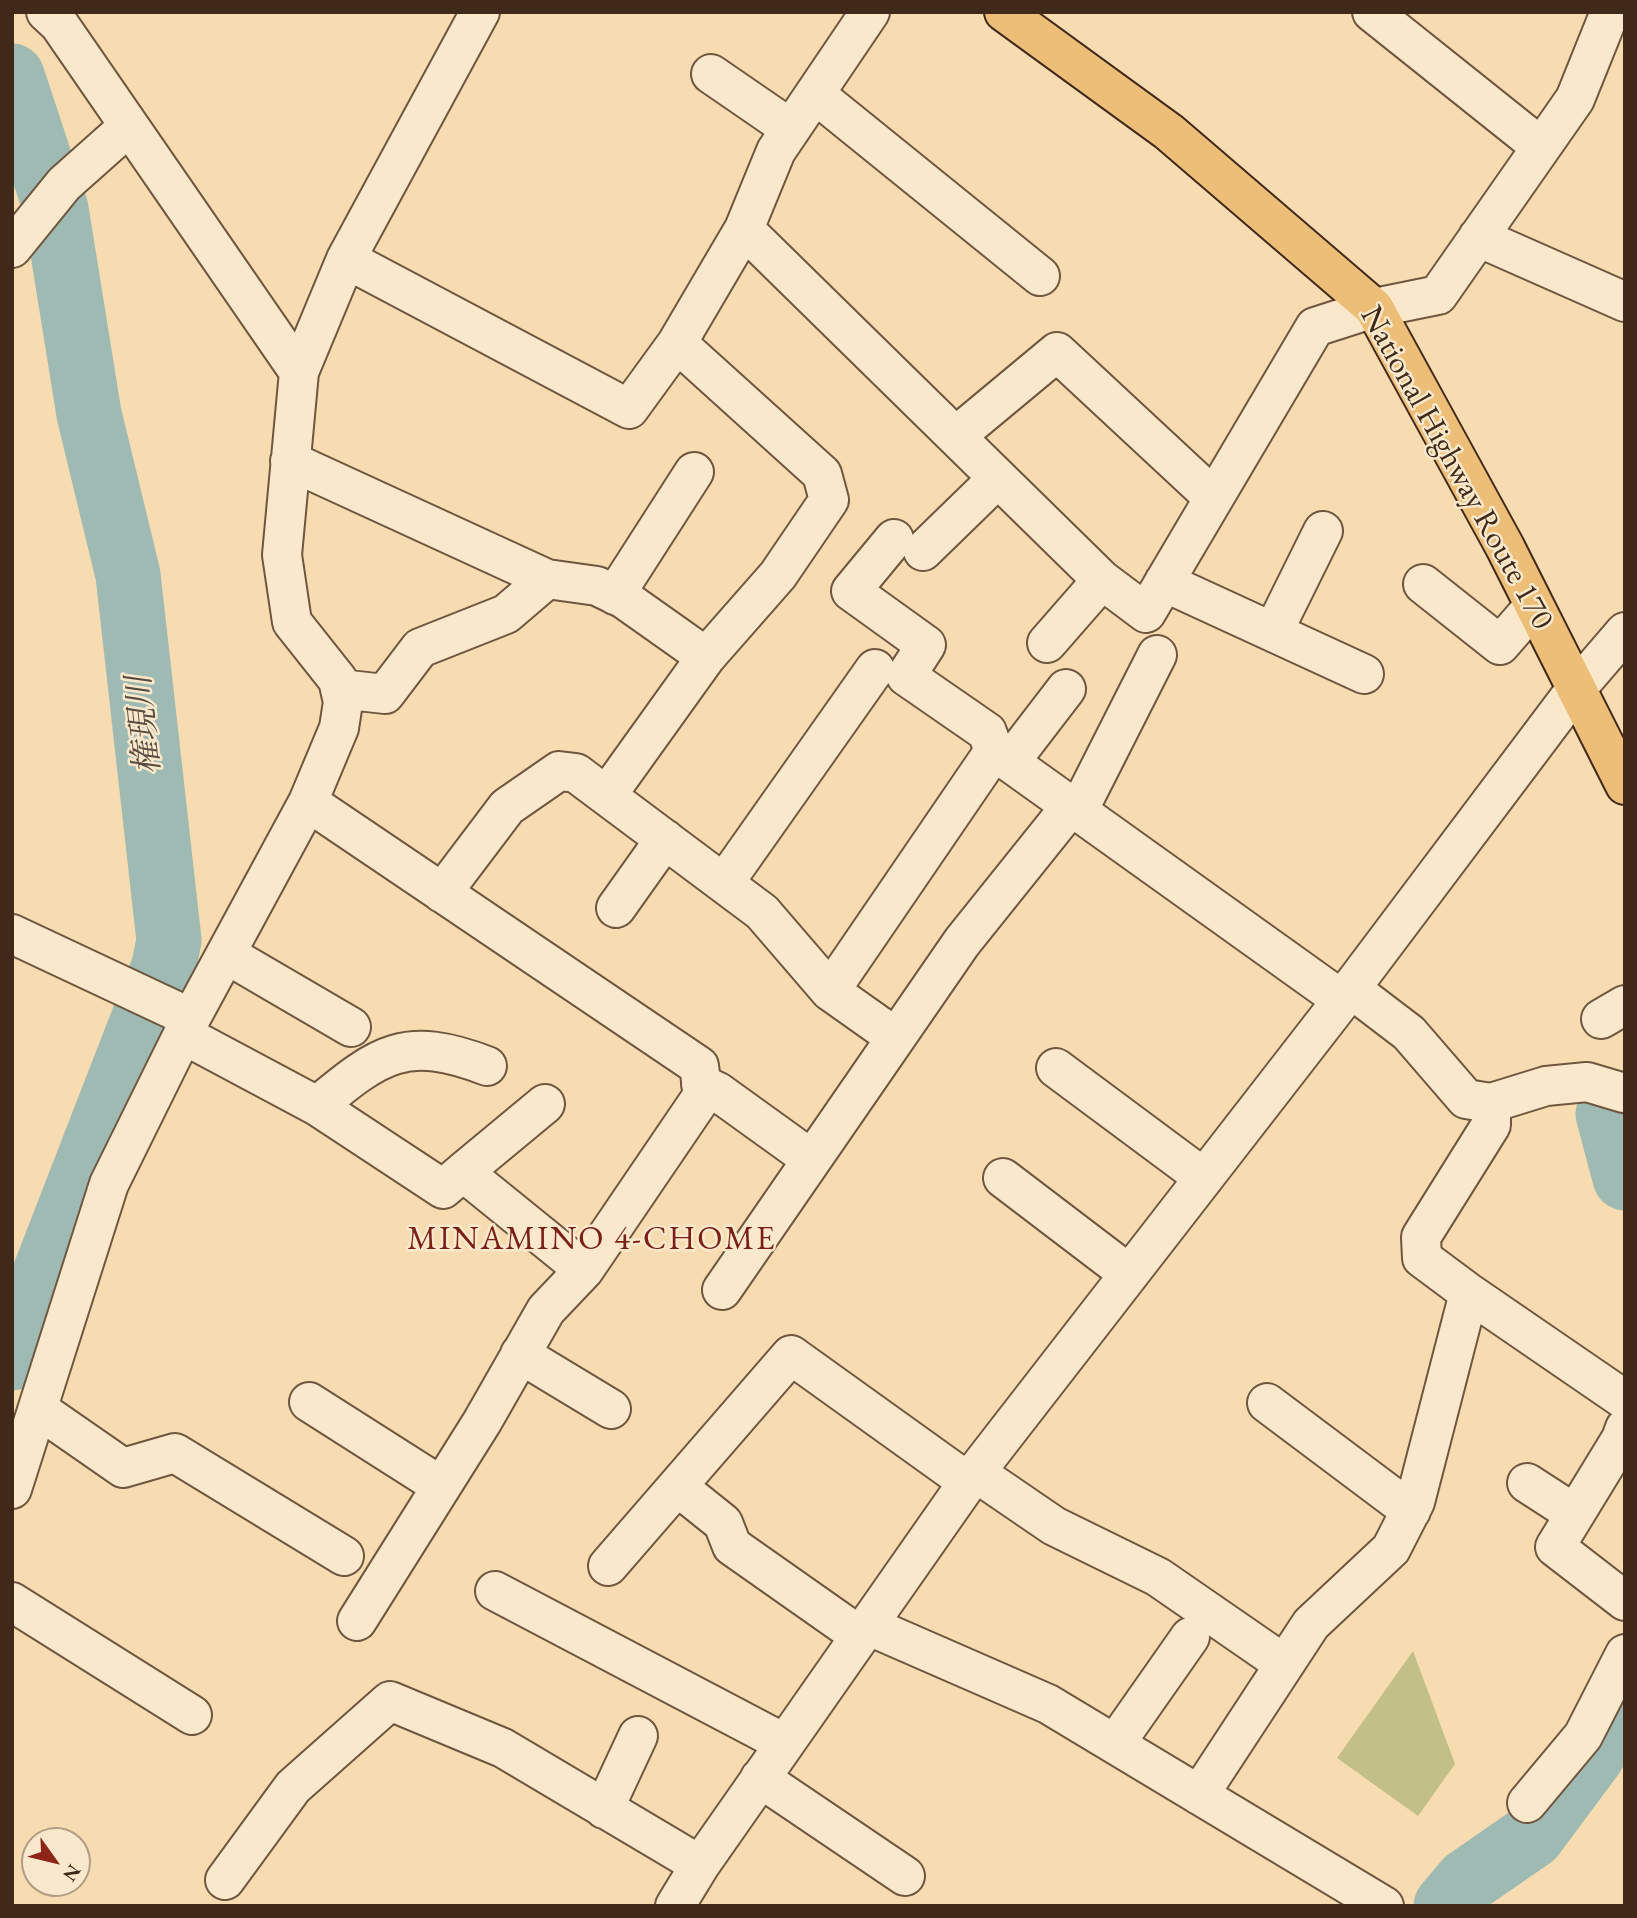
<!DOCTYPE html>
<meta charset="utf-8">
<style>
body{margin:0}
#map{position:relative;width:1637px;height:1918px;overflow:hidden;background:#f7dcb1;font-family:"EB Garamond",serif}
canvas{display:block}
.frame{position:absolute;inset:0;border:14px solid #412919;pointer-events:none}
.north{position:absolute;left:21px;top:1827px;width:70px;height:70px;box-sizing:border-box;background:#fae8cc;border:2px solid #b09c84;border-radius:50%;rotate:124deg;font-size:19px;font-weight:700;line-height:28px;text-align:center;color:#412919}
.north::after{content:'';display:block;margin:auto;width:24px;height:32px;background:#8f2418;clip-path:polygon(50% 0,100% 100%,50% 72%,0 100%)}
</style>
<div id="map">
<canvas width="1637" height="1918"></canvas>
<div class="frame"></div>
<div class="north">N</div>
</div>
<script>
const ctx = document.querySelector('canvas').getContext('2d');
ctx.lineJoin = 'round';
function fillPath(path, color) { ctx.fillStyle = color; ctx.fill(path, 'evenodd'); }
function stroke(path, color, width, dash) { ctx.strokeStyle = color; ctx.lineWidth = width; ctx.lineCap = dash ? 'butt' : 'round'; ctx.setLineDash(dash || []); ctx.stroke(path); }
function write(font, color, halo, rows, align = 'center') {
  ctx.font = font + ' "EB Garamond","Noto Serif JP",serif'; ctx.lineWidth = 5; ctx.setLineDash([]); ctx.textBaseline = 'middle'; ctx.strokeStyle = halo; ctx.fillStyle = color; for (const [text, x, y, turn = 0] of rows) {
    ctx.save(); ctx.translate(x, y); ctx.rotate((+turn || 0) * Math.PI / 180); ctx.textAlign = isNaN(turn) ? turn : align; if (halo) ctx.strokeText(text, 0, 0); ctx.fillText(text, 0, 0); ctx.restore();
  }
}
const green = new Path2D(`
 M 1413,1651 L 1455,1764 L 1418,1816 L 1337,1758 Z`);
const river = new Path2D(`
 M 12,76 L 56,209 L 89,414 L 128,575 L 169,940 L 164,966 L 12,1358
 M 1608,1114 L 1625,1178
 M 1446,1906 L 1467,1881 L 1532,1836 L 1593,1754 L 1625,1689`);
const minor = new Path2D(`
 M 46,12 L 59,24 L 299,372
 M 1372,12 L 1541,147
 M 711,74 L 791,129
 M 815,94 L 1040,276
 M 744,229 L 1102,580 L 1146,613 L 1315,327 L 1374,308 L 1438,295 L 1575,99 L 1610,12
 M 1478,237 L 1625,302
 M 12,248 L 64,184 L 128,127
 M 346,259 L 629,409 L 677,343 L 744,229 L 776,151 L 870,12
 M 956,436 L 1057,352 L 1214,498
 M 290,461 L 547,579 L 597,586 L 624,599 L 706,657
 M 894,539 L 851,591 L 926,645 L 906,676 L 987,732 L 994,751
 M 923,551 L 998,478
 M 1164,582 L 1364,674
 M 1423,584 L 1500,645 L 1534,606
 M 615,595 L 694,472
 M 1273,632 L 1323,531
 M 1047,643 L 1102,580
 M 340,689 L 385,694 L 420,648 L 506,614 L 547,579
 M 1010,762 L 1066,689
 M 607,795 L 706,657 L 778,575 L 829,500 L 822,474 L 677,343
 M 308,802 L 699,1066 L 703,1095 L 584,1270 L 546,1310 L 482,1422 L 357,1621
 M 1078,811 L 1157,655
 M 724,883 L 875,669
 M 442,893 L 507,807 L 559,771 L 576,773 L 762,912 L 830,991 L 895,1037
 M 616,908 L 665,839
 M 12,934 L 191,1018
 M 226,954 L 351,1027
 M 1350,988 L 1409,1033 L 1466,1099 L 1491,1103 L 1546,1086 L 1587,1082 L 1624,1093
 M 830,991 L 994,751 L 1342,1000
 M 1601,1019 L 1625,1005
 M 184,1035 L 317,1106 L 443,1189 L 463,1172 L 584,1270
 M 1056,1068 L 1204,1178
 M 701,1084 L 718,1092 L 811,1159
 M 317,1106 C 380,1053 406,1035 487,1066
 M 463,1172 L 545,1104
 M 1003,1178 L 1129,1274
 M 722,1290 L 962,942 L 1071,806
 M 1469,1293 L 1422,1258 L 1421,1237 L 1491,1125 L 1491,1103
 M 520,1354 L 611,1409
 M 309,1402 L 441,1486
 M 1267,1403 L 1411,1511
 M 38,1409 L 123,1468 L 175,1453 L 344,1556
 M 1625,1428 L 1621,1439 L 1555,1547 L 1625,1601
 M 975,1472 L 1054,1526 L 1158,1577 L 1284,1664
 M 1527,1483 L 1575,1514
 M 678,1487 L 723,1523 L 732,1546 L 860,1636
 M 12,1489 L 109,1184 L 191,1018 L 308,802 L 339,728 L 343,702 L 338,680 L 292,622 L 282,555 L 299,372 L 346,259 L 480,12
 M 608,1566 L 791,1355 L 968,1482
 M 495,1591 L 784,1743
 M 12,1602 L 192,1715
 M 867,1625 L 1048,1704 L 1384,1906
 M 1115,1744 L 1190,1637
 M 760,1778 L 905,1876
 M 1199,1795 L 1311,1624 L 1391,1549 L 1415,1502 L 1469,1293 L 1625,1400
 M 1527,1803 L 1583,1736 L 1625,1654
 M 604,1809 L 638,1736
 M 225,1880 L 293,1787 L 390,1701 L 503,1748 L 700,1865
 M 675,1906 L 700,1865 L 968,1482 L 1342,1000 L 1576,689 L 1625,632`);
const highway = new Path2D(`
 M 1004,12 L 1169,132 L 1374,308 L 1505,547 L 1625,785`);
const streetNames = [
 ["National Highway Route 170",1456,468,61]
];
const waterNames = [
 ["権現川",145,725,-96]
];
const neighbourhoodNames = [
 ["MINAMINO 4-CHOME",592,1240]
];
fillPath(green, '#c2bf88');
stroke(river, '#9fbab3', 65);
stroke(minor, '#6e563f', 42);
stroke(highway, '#412919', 42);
stroke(minor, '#fae8cc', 38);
stroke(highway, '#ecbe78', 38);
write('32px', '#412919', '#fae8cc', streetNames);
write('italic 33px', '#584d40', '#fae8cc', waterNames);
ctx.letterSpacing = '2px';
write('33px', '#7a1f14', '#fae8cc', neighbourhoodNames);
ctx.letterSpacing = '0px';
</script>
